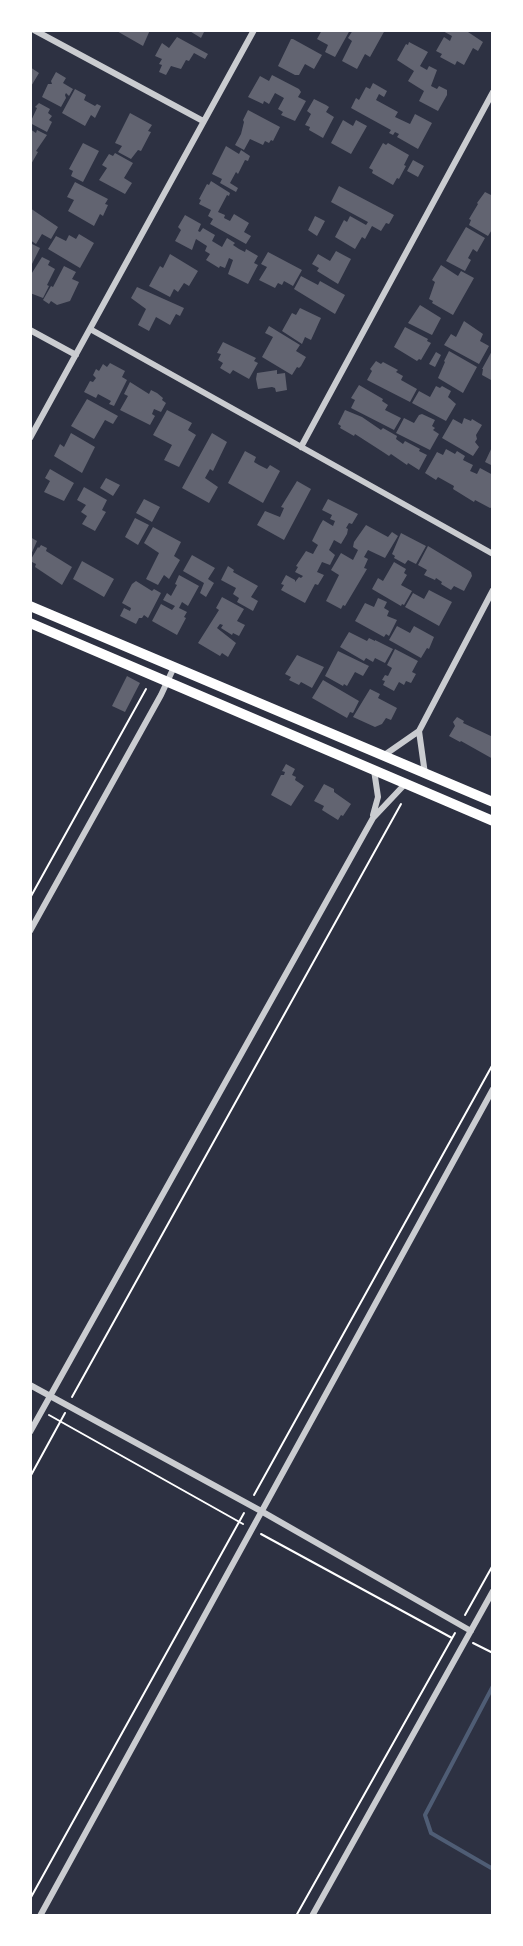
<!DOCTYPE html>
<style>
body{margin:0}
#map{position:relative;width:523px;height:1946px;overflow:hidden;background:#2d3142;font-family:Lato,sans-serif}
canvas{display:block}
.frame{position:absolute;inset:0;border:32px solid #fff;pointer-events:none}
</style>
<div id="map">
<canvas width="523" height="1946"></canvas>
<div class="frame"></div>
</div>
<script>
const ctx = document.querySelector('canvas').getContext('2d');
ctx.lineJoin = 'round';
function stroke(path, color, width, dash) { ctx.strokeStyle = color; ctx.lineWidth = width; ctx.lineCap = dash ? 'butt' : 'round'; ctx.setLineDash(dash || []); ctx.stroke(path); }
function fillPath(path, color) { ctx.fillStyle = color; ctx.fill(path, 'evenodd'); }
const stream = new Path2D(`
 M 493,1686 L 425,1815 L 431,1833 L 493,1869`);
const building = new Path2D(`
 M 115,30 L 150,30 L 143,46 Z
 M 188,30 L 205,30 L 201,38 Z
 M 322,30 L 350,30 L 335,57 L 325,52 L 328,45 L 317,39 Z
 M 353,30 L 385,30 L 370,57 L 365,54 L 357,69 L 342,61 L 352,41 L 348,38 Z
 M 441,30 L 465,30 L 483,42 L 478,51 L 473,48 L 464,65 L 457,61 L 455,65 L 440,57 L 442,54 L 436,51 L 444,37 L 450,41 L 452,36 Z
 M 177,37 L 208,54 L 205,59 L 194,53 L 189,61 L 186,60 L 181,69 L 171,66 L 166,75 L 159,72 L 162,65 L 159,64 L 162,59 L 155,56 L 162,43 L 169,48 Z
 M 291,39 L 293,39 L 322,55 L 314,69 L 305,64 L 299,75 L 295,75 L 278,66 Z
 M 409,42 L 428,52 L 420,66 L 427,70 L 429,66 L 437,70 L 431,86 L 437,89 L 439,86 L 447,90 L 447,95 L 438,111 L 419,101 L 424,91 L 408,81 L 414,71 L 397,60 L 406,44 L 408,45 Z
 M 30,67 L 39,73 L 30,88 Z
 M 56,72 L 66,78 L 63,83 L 73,89 L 69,96 L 66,93 L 65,95 L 66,98 L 61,107 L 42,97 L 48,84 L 52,84 L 51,81 Z
 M 272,75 L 299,89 L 301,92 L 298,97 L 306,101 L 295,121 L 281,115 L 283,112 L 278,109 L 284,98 L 275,93 L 269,104 L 264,101 L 263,104 L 248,97 L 260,76 L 269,81 Z
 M 373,83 L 387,91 L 384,97 L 379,94 L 376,100 L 398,112 L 395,117 L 410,124 L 415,114 L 432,123 L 418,149 L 397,137 L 399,134 L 395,132 L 393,135 L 389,133 L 391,130 L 351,108 L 356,98 L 359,100 L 366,87 L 370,89 Z
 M 75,89 L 86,95 L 84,100 L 95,106 L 97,104 L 101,106 L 95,118 L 91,115 L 85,126 L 62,113 Z
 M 314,99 L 326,105 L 329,107 L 326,112 L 334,117 L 323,138 L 309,130 L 310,127 L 305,125 L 311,114 L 307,111 Z
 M 39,103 L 50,109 L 48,113 L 52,116 L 49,120 L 52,122 L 47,132 L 30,123 L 37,108 L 35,107 Z
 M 248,110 L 280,127 L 273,141 L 271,140 L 269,143 L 265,141 L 263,145 L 250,139 L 244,150 L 235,145 L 241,134 L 244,122 L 243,120 Z
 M 130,113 L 152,125 L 148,131 L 151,132 L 141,151 L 138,150 L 131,159 L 118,152 L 122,146 L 115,143 Z
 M 343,120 L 353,126 L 356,120 L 367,126 L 351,154 L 331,143 Z
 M 30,129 L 36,133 L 37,130 L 47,135 L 36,151 L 38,152 L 30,166 Z
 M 83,143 L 99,151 L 83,182 L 71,176 L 73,171 L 69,169 Z
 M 383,143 L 386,145 L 388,143 L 409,155 L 404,165 L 406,166 L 399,179 L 397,178 L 393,185 L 372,173 L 373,170 L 369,168 Z
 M 226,146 L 239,154 L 241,150 L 250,156 L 248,161 L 245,160 L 238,174 L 236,172 L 230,183 L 238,188 L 236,192 L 220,183 L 222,179 L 212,174 Z
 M 115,153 L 133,163 L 124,178 L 132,183 L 125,194 L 99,180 L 107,168 L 102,165 L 109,154 L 113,156 Z
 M 413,160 L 424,166 L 418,177 L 407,171 Z
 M 211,181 L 230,193 L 229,196 L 227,195 L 218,212 L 225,215 L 224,218 L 230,221 L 234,214 L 249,223 L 244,232 L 251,236 L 246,244 L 210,224 L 213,219 L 208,216 L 211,210 L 199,204 L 201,200 L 199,199 L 207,184 L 209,185 Z
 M 75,182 L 108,199 L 105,204 L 108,205 L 103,216 L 100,214 L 94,226 L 68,211 L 74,200 L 67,197 Z
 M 339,186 L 394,215 L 389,224 L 386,223 L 381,231 L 372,226 L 365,239 L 362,237 L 355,249 L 335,237 L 344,220 L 347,222 L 350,216 L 366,225 L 368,222 L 331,202 Z
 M 485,192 L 493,196 L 493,228 L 488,236 L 469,225 L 471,220 L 469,219 L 478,204 L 477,203 Z
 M 30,208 L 58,227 L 51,239 L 42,234 L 36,244 L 30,240 Z
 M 185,215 L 201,224 L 198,231 L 200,232 L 203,228 L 215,235 L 212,241 L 222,247 L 227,238 L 235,243 L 233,245 L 239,249 L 245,252 L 246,249 L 258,256 L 254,263 L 258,265 L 248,284 L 228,274 L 233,260 L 229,258 L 225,268 L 220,266 L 219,268 L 206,260 L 210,254 L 205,251 L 207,246 L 196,239 L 192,250 L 175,241 L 181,230 L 178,227 Z
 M 315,216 L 325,221 L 317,236 L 308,230 Z
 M 466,227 L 485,238 L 477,252 L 473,249 L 468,258 L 471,260 L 465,271 L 446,261 Z
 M 79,234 L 94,243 L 80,268 L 48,249 L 56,236 L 66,241 L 69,235 L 76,239 Z
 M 32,244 L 40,248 L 30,268 L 30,248 Z
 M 336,251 L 351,259 L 338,284 L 317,271 L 319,268 L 312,264 L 318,254 L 330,261 Z
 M 268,252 L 302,270 L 293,286 L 284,281 L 282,285 L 278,283 L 275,288 L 259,280 L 267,267 L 261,264 Z
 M 170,254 L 198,271 L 189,286 L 184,283 L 178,292 L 174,289 L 170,297 L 149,286 L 160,266 L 163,268 Z
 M 42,257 L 50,261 L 48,265 L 55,269 L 47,285 L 49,286 L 43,298 L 30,293 L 30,276 Z
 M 441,265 L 458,276 L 461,271 L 474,278 L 453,315 L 432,303 L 433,301 L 429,299 L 435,282 L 432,280 Z
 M 64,266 L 76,272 L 72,279 L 79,282 L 70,301 L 57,305 L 51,301 L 49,304 L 43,300 L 51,286 L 53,287 Z
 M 301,276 L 318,285 L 320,281 L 345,295 L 335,314 L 294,289 Z
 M 137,287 L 184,308 L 180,316 L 176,314 L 170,325 L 156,317 L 149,331 L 138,325 L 146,309 L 131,298 Z
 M 420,305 L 441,318 L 432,335 L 408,323 Z
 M 300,308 L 321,318 L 311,340 L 305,337 L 302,344 L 282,331 L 292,313 L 296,315 Z
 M 464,321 L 483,334 L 480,341 L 489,346 L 479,364 L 444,345 L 451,334 L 456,337 Z
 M 269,326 L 300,345 L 296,351 L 306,357 L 301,366 L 299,368 L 297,367 L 292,375 L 262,357 L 273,337 L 265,333 Z
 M 405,327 L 428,339 L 427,341 L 431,343 L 421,360 L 419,359 L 417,361 L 394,347 Z
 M 223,342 L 256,358 L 254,361 L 258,363 L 249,379 L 233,370 L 230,374 L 220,368 L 223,363 L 218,360 L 221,354 L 217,353 Z
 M 493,349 L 493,378 L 491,380 L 482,375 L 483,369 L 482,369 Z
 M 449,351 L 477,367 L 463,393 L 438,378 L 445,362 L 444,361 Z
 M 436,352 L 441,355 L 435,367 L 429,364 Z
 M 376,361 L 381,364 L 383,362 L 398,370 L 396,372 L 403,376 L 401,380 L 417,389 L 410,402 L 367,380 L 372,371 L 370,369 Z
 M 110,363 L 125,371 L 122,377 L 127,380 L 114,406 L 109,404 L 111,401 L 98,394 L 96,398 L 84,392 L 90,381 L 93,382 L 96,378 L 93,375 L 96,369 L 99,371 L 103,364 L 107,367 Z
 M 277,370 L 277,374 L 285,373 L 287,390 L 276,392 L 275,388 L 272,387 L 258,389 L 256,379 L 257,373 Z
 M 130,382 L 149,394 L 151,390 L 157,393 L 163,398 L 162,400 L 166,403 L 161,412 L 154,409 L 152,414 L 155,416 L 150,425 L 120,410 L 128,396 L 124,394 Z
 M 359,385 L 383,399 L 382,401 L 388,405 L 385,410 L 401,418 L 394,430 L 351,408 L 355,400 L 351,398 Z
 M 436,386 L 440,388 L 442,386 L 451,391 L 448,397 L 456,404 L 446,421 L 412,403 L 419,391 L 430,397 Z
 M 87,399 L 118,416 L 113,424 L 105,420 L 94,439 L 71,426 Z
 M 167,410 L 192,423 L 188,430 L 196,435 L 179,467 L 164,460 L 172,445 L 153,435 Z
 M 345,410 L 362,417 L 381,430 L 383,428 L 397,436 L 396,439 L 403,444 L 405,441 L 420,449 L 419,451 L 427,455 L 419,470 L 408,463 L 407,465 L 391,454 L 389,456 L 383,452 L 355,434 L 354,436 L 340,428 L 341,426 L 338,424 Z
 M 422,414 L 435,420 L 432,426 L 435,428 L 433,430 L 439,434 L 430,450 L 396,433 L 404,418 L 414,423 L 419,415 Z
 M 464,418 L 471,421 L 472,419 L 482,425 L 476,435 L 477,439 L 475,442 L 479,447 L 473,456 L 442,438 L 453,419 L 462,424 Z
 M 71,433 L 95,447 L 82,473 L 54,456 L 60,444 L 64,447 Z
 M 212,433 L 227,442 L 213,471 L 210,469 L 205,478 L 218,487 L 209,503 L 182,488 Z
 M 493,445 L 493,466 L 485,462 Z
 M 446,449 L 455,454 L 457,451 L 465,456 L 463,460 L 473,465 L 470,471 L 477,474 L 480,468 L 493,475 L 493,507 L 490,508 L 475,500 L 474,502 L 453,489 L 454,486 L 438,477 L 436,480 L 425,473 L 437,452 L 443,455 Z
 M 245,451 L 256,457 L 254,462 L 259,465 L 267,469 L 270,465 L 280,471 L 263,503 L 228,483 Z
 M 50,469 L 74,483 L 64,501 L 44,492 L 50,481 L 45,478 Z
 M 106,478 L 120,485 L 113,496 L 100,488 Z
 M 297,481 L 311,489 L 284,540 L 257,525 L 265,511 L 280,517 L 284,508 L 281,507 Z
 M 84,487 L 107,500 L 102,510 L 106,512 L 95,531 L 82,524 L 87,516 L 81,512 L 86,505 L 77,500 Z
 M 144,499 L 160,507 L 152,522 L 136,513 Z
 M 328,499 L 358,514 L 352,524 L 349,523 L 346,528 L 348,529 L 347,534 L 341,544 L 334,540 L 329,550 L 335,555 L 330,565 L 322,562 L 317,572 L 324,575 L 318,585 L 315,584 L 305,603 L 281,590 L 284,585 L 281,584 L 286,575 L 295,580 L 295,582 L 299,577 L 301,578 L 303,576 L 295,572 L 298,567 L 296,566 L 306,551 L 313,554 L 318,545 L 312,541 L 320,525 L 323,520 L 333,526 L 335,521 L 330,519 L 332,515 L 322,510 Z
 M 135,518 L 149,525 L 138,545 L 125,537 Z
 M 366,525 L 388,537 L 392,532 L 398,536 L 385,558 L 368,550 L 364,557 L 368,559 L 364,568 L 367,569 L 345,606 L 343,605 L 341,609 L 326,601 L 339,575 L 331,570 L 341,553 L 353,560 L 358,550 L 353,547 L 354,542 Z
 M 153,527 L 181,542 L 174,556 L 180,560 L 169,579 L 164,575 L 158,585 L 146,579 L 159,553 L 144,543 Z
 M 401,533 L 426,546 L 416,564 L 408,560 L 405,564 L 394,558 L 395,556 L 392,554 Z
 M 30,537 L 37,541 L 30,557 Z
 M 41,545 L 47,548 L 46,551 L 72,567 L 62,585 L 35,567 L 36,564 L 30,561 L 38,547 L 39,548 Z
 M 428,546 L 471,572 L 472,576 L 464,591 L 454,586 L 451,590 L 441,584 L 442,582 L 436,578 L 435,580 L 424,575 L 427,570 L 418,565 Z
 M 192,555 L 215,568 L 208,579 L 214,583 L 206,597 L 200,593 L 204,583 L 183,571 Z
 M 82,561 L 114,579 L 104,597 L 73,579 Z
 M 394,562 L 406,569 L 404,573 L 407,575 L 401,585 L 412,591 L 404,605 L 402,604 L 401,606 L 372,589 L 378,578 L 383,581 Z
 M 228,566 L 234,570 L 233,572 L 258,586 L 251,597 L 258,601 L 253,611 L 237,602 L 239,598 L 233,594 L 236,588 L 221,580 Z
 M 179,575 L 199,586 L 188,606 L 182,602 L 179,608 L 187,612 L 184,617 L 186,618 L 177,635 L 152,621 L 161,604 L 172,610 L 175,606 L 163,600 L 167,593 L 171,596 L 177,585 L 175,584 Z
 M 136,581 L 152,591 L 154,589 L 161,593 L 148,618 L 144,615 L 142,618 L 139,618 L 136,624 L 120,616 L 124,608 L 130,611 L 131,608 L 122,603 L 132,584 Z
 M 429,590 L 452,602 L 439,626 L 405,607 L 413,593 L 424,599 Z
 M 222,597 L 244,609 L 237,621 L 245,625 L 239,636 L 233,633 L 232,635 L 221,628 L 223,625 L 220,624 L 217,628 L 236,643 L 228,657 L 222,653 L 220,656 L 198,643 L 219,610 L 216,608 Z
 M 378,598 L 387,602 L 384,608 L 389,611 L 387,616 L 397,620 L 389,636 L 386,634 L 384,637 L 355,621 L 365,603 L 374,607 Z
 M 397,626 L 410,633 L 414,626 L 434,637 L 429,649 L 427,648 L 421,658 L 389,640 Z
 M 349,632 L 367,641 L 369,638 L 375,641 L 375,640 L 393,649 L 385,663 L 375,658 L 373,662 L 366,658 L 364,661 L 340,647 Z
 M 395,649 L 418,661 L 412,672 L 416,674 L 411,683 L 406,681 L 404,685 L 399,682 L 394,691 L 383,685 L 385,681 L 382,680 L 385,675 L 388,676 L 392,668 L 387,665 Z
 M 338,651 L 369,666 L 363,676 L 355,672 L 347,686 L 344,684 L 343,686 L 325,676 Z
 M 297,655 L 324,667 L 312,688 L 301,682 L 299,685 L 289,680 L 291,677 L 285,674 Z
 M 127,676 L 140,683 L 125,712 L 112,706 Z
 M 323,680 L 359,701 L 353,713 L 350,712 L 347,718 L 312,698 Z
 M 370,689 L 380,694 L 378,698 L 397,708 L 391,720 L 386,718 L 382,724 L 375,727 L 353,717 Z
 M 457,717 L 464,721 L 463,723 L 493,737 L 493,759 L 461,741 L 460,742 L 449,736 L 455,726 L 453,722 Z
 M 286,764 L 295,769 L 292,775 L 296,777 L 295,780 L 304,786 L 291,806 L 271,795 L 281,775 L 284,775 L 285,772 L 282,771 Z
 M 324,784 L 334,789 L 334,792 L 351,804 L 343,816 L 341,815 L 338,820 L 322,810 L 324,806 L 314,801 Z`);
const path = new Path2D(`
 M 30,898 L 146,689
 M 72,1397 L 401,804
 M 49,1415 L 243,1524
 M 30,1477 L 65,1413
 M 254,1495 L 493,1064
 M 261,1534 L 452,1638
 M 465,1615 L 493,1565
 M 473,1643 L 493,1653
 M 30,1899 L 244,1513
 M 296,1916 L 455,1633`);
const minor = new Path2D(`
 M 34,30 L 203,121
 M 90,329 L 493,554
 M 30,330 L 76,355
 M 30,438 L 254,30
 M 301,447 L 493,92
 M 419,731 L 425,774
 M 383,756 L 419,731 L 493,590
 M 373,815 L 378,797 L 374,770
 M 30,931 L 161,695 L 174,667
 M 30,1385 L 261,1511 L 471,1631
 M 30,1432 L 373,818 L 406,783
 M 40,1916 L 493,1089
 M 312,1916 L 493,1591`);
const primary = new Path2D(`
 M 30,606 L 493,802
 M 30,623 L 493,821`);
stroke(stream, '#4f5d75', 4);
fillPath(building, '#626471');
stroke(path, '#fff', 2);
stroke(minor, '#caccd0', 6);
stroke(primary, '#fff', 10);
</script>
